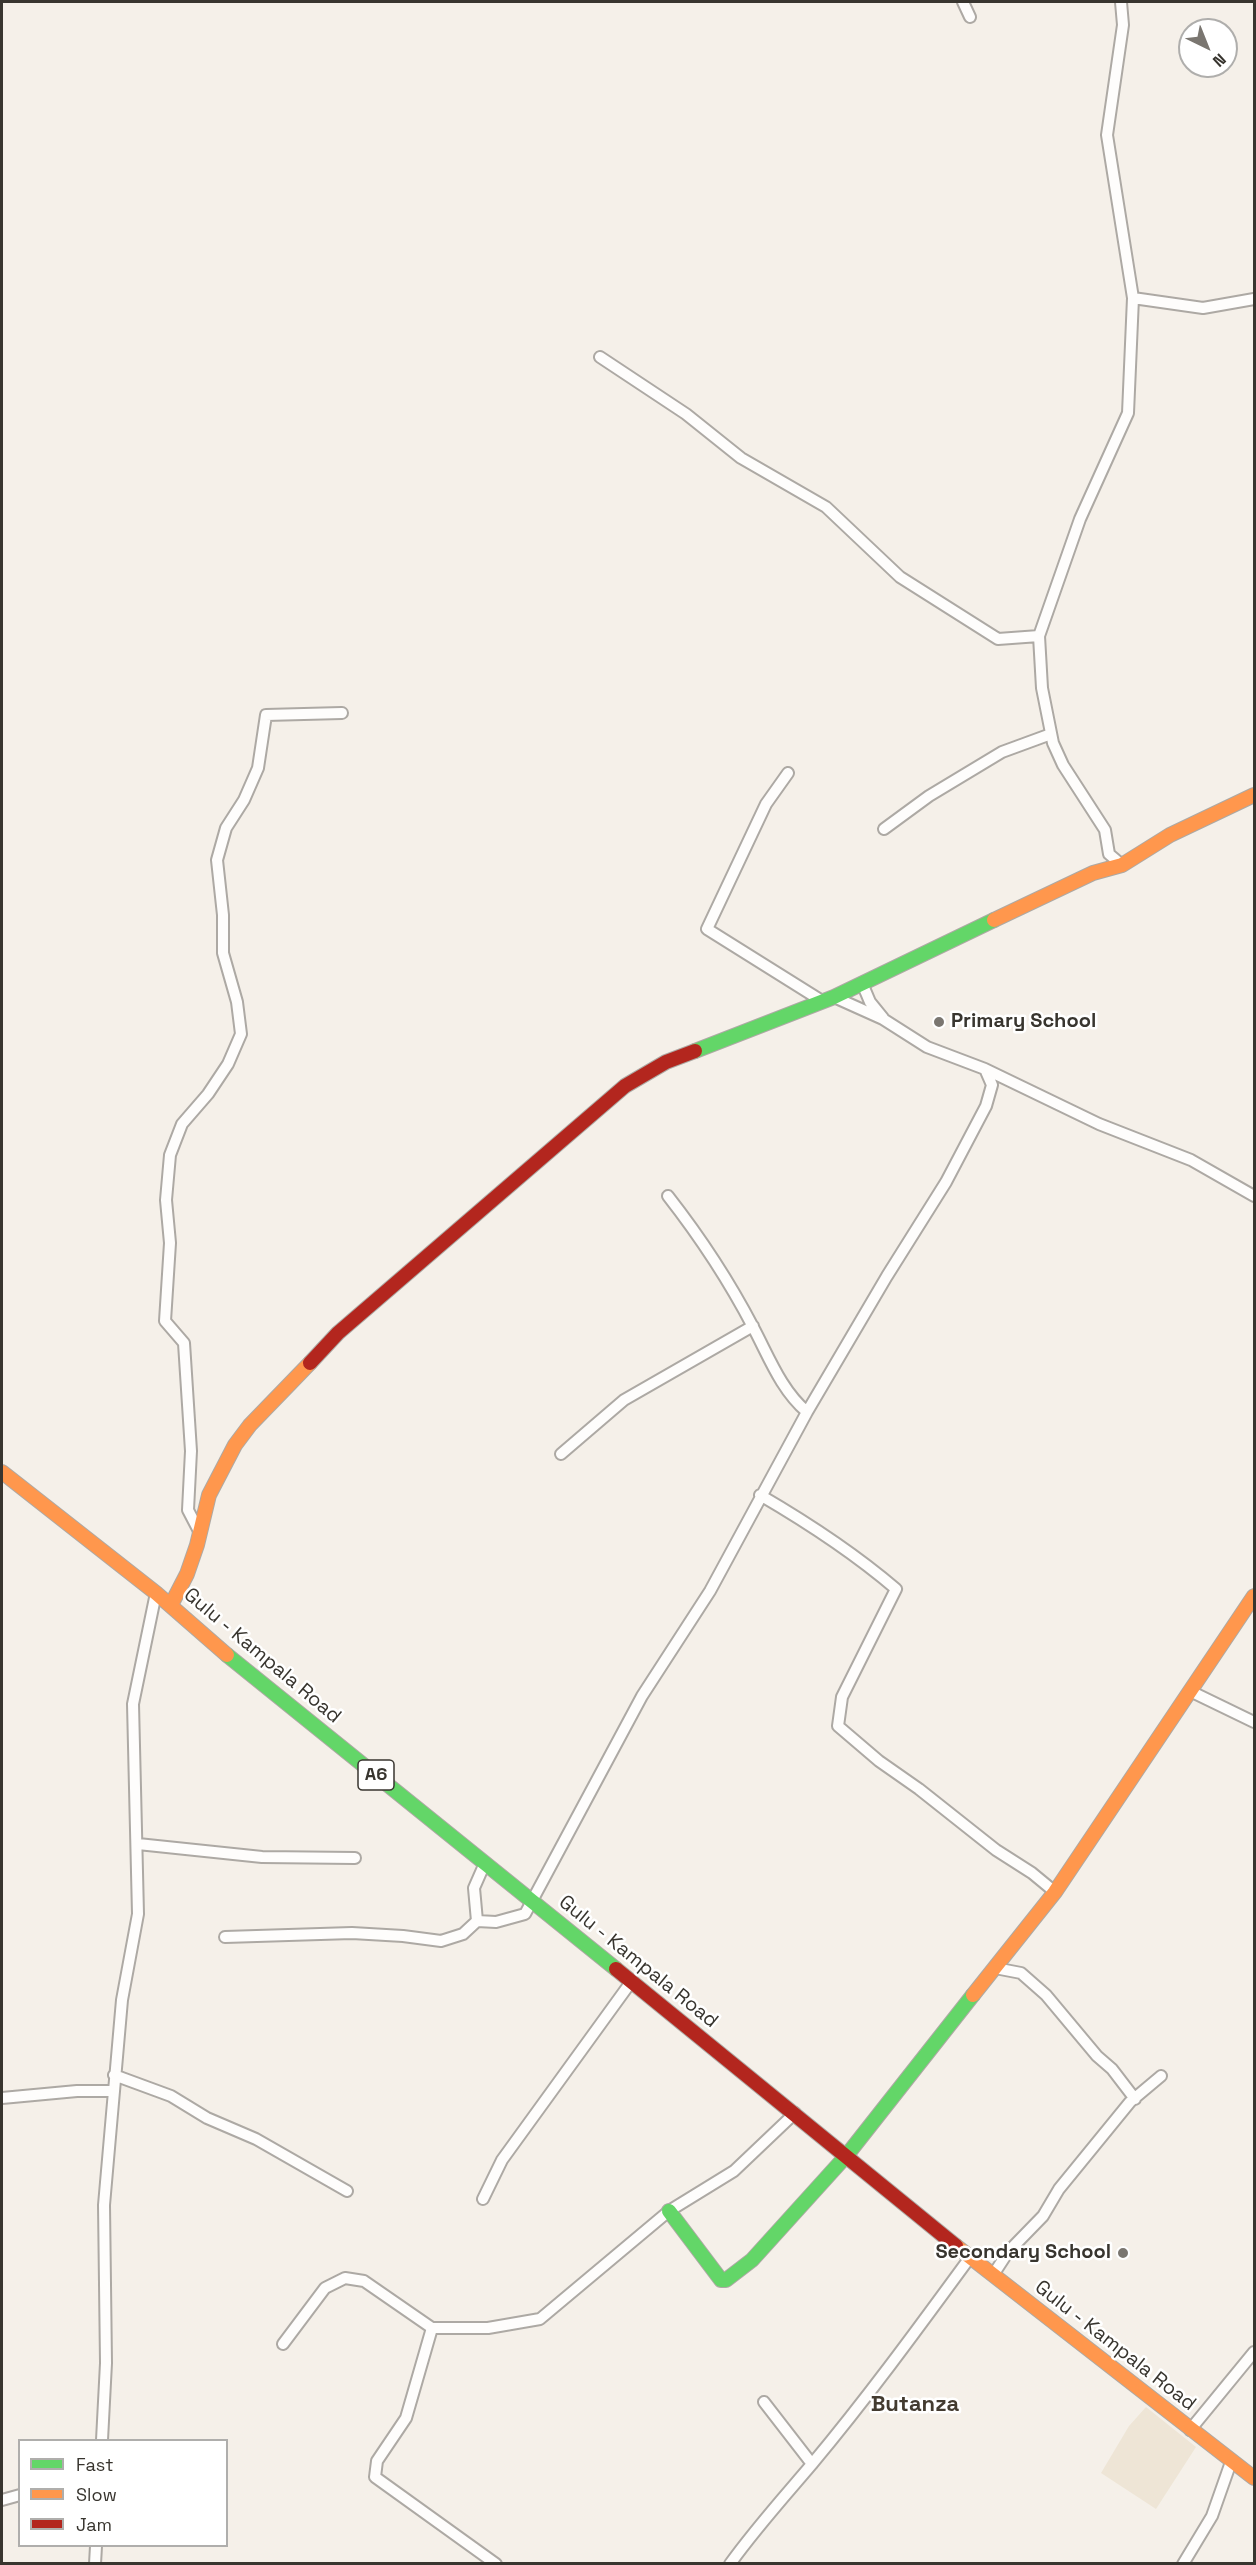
<!DOCTYPE html>
<style>
body{margin:0}
#map{position:relative;width:1256px;height:2565px;overflow:hidden;background:#f5f0e9;font-family:"Space Grotesk",sans-serif}
canvas{display:block}
.frame{position:absolute;inset:0;border:3px solid #38352f;pointer-events:none}
.legend{position:absolute;left:18px;top:2439px;width:210px;height:108px;box-sizing:border-box;background:#fff;border:2px solid #afaeac;margin:0;padding:8px 10px;list-style:none;font-size:18px;color:#38352f}
.legend li{display:flex;align-items:center;gap:12px;height:30px}
.legend b{width:30px;border:2px solid #afaeac}
.north{position:absolute;left:1178px;top:18px;width:60px;height:60px;box-sizing:border-box;background:#fff;border:2px solid #afaeac;border-radius:50%;rotate:137deg;font-size:16px;font-weight:700;line-height:24px;text-align:center;color:#38352f}
.north::after{content:'';display:block;margin:auto;width:21px;height:27px;background:#7a7670;clip-path:polygon(50% 0,100% 100%,50% 72%,0 100%)}
</style>
<div id="map">
<canvas width="1256" height="2565"></canvas>
<div class="frame"></div>
<ul class="legend">
<li><b style="height:8px;background:#63d668"></b>Fast</li>
<li><b style="height:8px;background:#ff974d"></b>Slow</li>
<li><b style="height:8px;background:#b3261e"></b>Jam</li>
</ul>
<div class="north">N</div>
</div>
<script>
const ctx = document.querySelector('canvas').getContext('2d');
ctx.lineJoin = 'round';
function fillPath(path, color) { ctx.fillStyle = color; ctx.fill(path, 'evenodd'); }
function stroke(path, color, width, dash) { ctx.strokeStyle = color; ctx.lineWidth = width; ctx.lineCap = dash ? 'butt' : 'round'; ctx.setLineDash(dash || []); ctx.stroke(path); }
function write(font, color, halo, rows, align = 'center') {
  ctx.font = font + ' "Space Grotesk",sans-serif'; ctx.lineWidth = 5; ctx.setLineDash([]); ctx.textBaseline = 'middle'; ctx.strokeStyle = halo; ctx.fillStyle = color; for (const [text, x, y, turn = 0] of rows) {
    ctx.save(); ctx.translate(x, y); ctx.rotate((+turn || 0) * Math.PI / 180); ctx.textAlign = isNaN(turn) ? turn : align; if (halo) ctx.strokeText(text, 0, 0); ctx.fillText(text, 0, 0); ctx.restore();
  }
}
const built = new Path2D(`
 M 1146,2407 L 1196,2447 L 1156,2509 L 1101,2473 L 1129,2426 Z`);
const street = new Path2D(`
 M 963,2 L 970,17
 M 1133,298 L 1203,308 L 1254,299
 M 600,357 L 686,414 L 741,458 L 826,507 L 900,577 L 998,639 L 1039,636 L 1042,688 L 1053,743 L 1063,765 L 1105,830 L 1109,854 L 1122,865
 M 1039,636 L 1080,519 L 1128,413 L 1133,298 L 1107,135 L 1123,25 L 1121,2
 M 788,773 L 766,804 L 707,929 L 822,1001
 M 884,829 L 929,796 L 1002,752 L 1051,734
 M 862,983 L 870,1002 L 883,1018
 M 985,1069 L 1099,1124 L 1191,1160 L 1254,1196
 M 668,1196 C 700,1237 729,1281 753,1327 C 769,1357 781,1390 807,1412 L 887,1276 L 946,1182 L 986,1106 L 992,1085 L 985,1069 L 927,1047 L 883,1019 L 834,997
 M 561,1454 L 624,1400 L 753,1326
 M 760,1495 C 808,1523 854,1553 896,1589 L 842,1697 L 838,1726 L 879,1761 L 919,1789 L 996,1850 L 1032,1873 L 1055,1892
 M 200,1533 L 188,1510 L 191,1451 L 184,1343 L 165,1321 L 170,1243 L 166,1200 L 170,1155 L 182,1124 L 208,1094 L 228,1064 L 241,1034 L 237,1002 L 223,953 L 223,915 L 217,860 L 226,828 L 244,800 L 258,768 L 266,715 L 342,713
 M 1190,1691 L 1254,1722
 M 138,1844 L 262,1857 L 355,1858
 M 477,1921 L 474,1888 L 485,1863
 M 225,1937 L 352,1933 L 403,1936 L 441,1941 L 463,1934 L 477,1921 L 496,1922 L 525,1914 L 642,1696 L 710,1591 L 807,1412
 M 995,1968 L 1021,1973 L 1046,1995 L 1097,2056 L 1112,2069 L 1135,2099
 M 114,2075 L 171,2096 L 207,2118 L 256,2139 L 347,2191
 M 2,2098 L 77,2091 L 113,2091
 M 483,2199 L 502,2160 L 631,1982
 M 993,2275 L 1008,2252 L 1043,2216 L 1059,2189 L 1130,2102 L 1161,2076
 M 432,2328 L 406,2418 L 377,2461 L 375,2477 L 496,2564
 M 283,2344 L 325,2288 L 345,2278 L 364,2281 L 432,2328 L 488,2328 L 540,2319 L 669,2211 L 734,2171 L 795,2113
 M 764,2402 L 812,2464
 M 1190,2430 L 1254,2352
 M 102,2440 L 106,2363 L 104,2205 L 122,2000 L 138,1914 L 133,1704 L 156,1593
 M 2,2500 L 20,2495
 M 95,2564 L 96,2546
 M 730,2564 C 755,2529 784,2497 812,2464 C 868,2397 919,2327 971,2256
 M 1183,2564 L 1212,2516 L 1231,2462`);
const fast = new Path2D(`
 M 695,1051 L 834,997 L 994,920
 M 227,1655 L 616,1969
 M 669,2211 L 721,2280 L 726,2280 L 752,2260 L 847,2155 L 973,1995`);
const slow = new Path2D(`
 M 994,920 L 1093,873 L 1122,865 L 1170,835 L 1254,795
 M 2,1472 L 156,1593 L 227,1655
 M 171,1605 L 187,1574 L 197,1545 L 209,1495 L 235,1445 L 250,1425 L 310,1363
 M 973,1995 L 1055,1892 L 1254,1596
 M 956,2246 L 1254,2478`);
const jam = new Path2D(`
 M 310,1363 L 338,1333 L 625,1086 L 666,1062 L 695,1051
 M 616,1969 L 956,2246`);
const markers = [
 [939,1022,6,"#7a7670"],
 [1123,2253,6,"#7a7670"]
];
const shields = [
 [376,1775,36]
];
const shieldNames = [
 ["A6",376,1775]
];
const poiNames = [
 ["Primary School",951,1022],
 ["Secondary School",1111,2253,"right"]
];
const streetNames = [
 ["Gulu - Kampala Road",262,1656,40],
 ["Gulu - Kampala Road",638,1962,39],
 ["Gulu - Kampala Road",1115,2346,38]
];
const quarterNames = [
 ["Butanza",915,2405]
];
fillPath(built, '#eee5d6');
stroke(street, '#ada9a4', 14);
stroke(fast, '#ada9a4', 16);
stroke(slow, '#ada9a4', 16);
stroke(jam, '#ada9a4', 16);
stroke(street, '#fefdfc', 10);
stroke(fast, '#63d668', 14);
stroke(slow, '#ff974d', 14);
stroke(jam, '#b3261e', 14);
for (const [x, y, r, color] of markers) { const dot = new Path2D(); dot.arc(x, y, r, 0, 2 * Math.PI); ctx.fillStyle = color; ctx.fill(dot); stroke(dot, '#fff', 2); }
for (const [x, y, w] of shields) { const box = new Path2D(); box.roundRect(x - w / 2, y - 15, w, 30, 4.5); ctx.fillStyle = '#fff'; ctx.fill(box); stroke(box, '#38352f', 1.5); }
write('bold 18px', '#38352f', null, shieldNames);
write('bold 20px', '#38352f', '#fff', poiNames, 'left');
write('20px', '#38352f', '#fff', streetNames);
write('bold 22px', '#433b30', '#fff', quarterNames);
</script>
